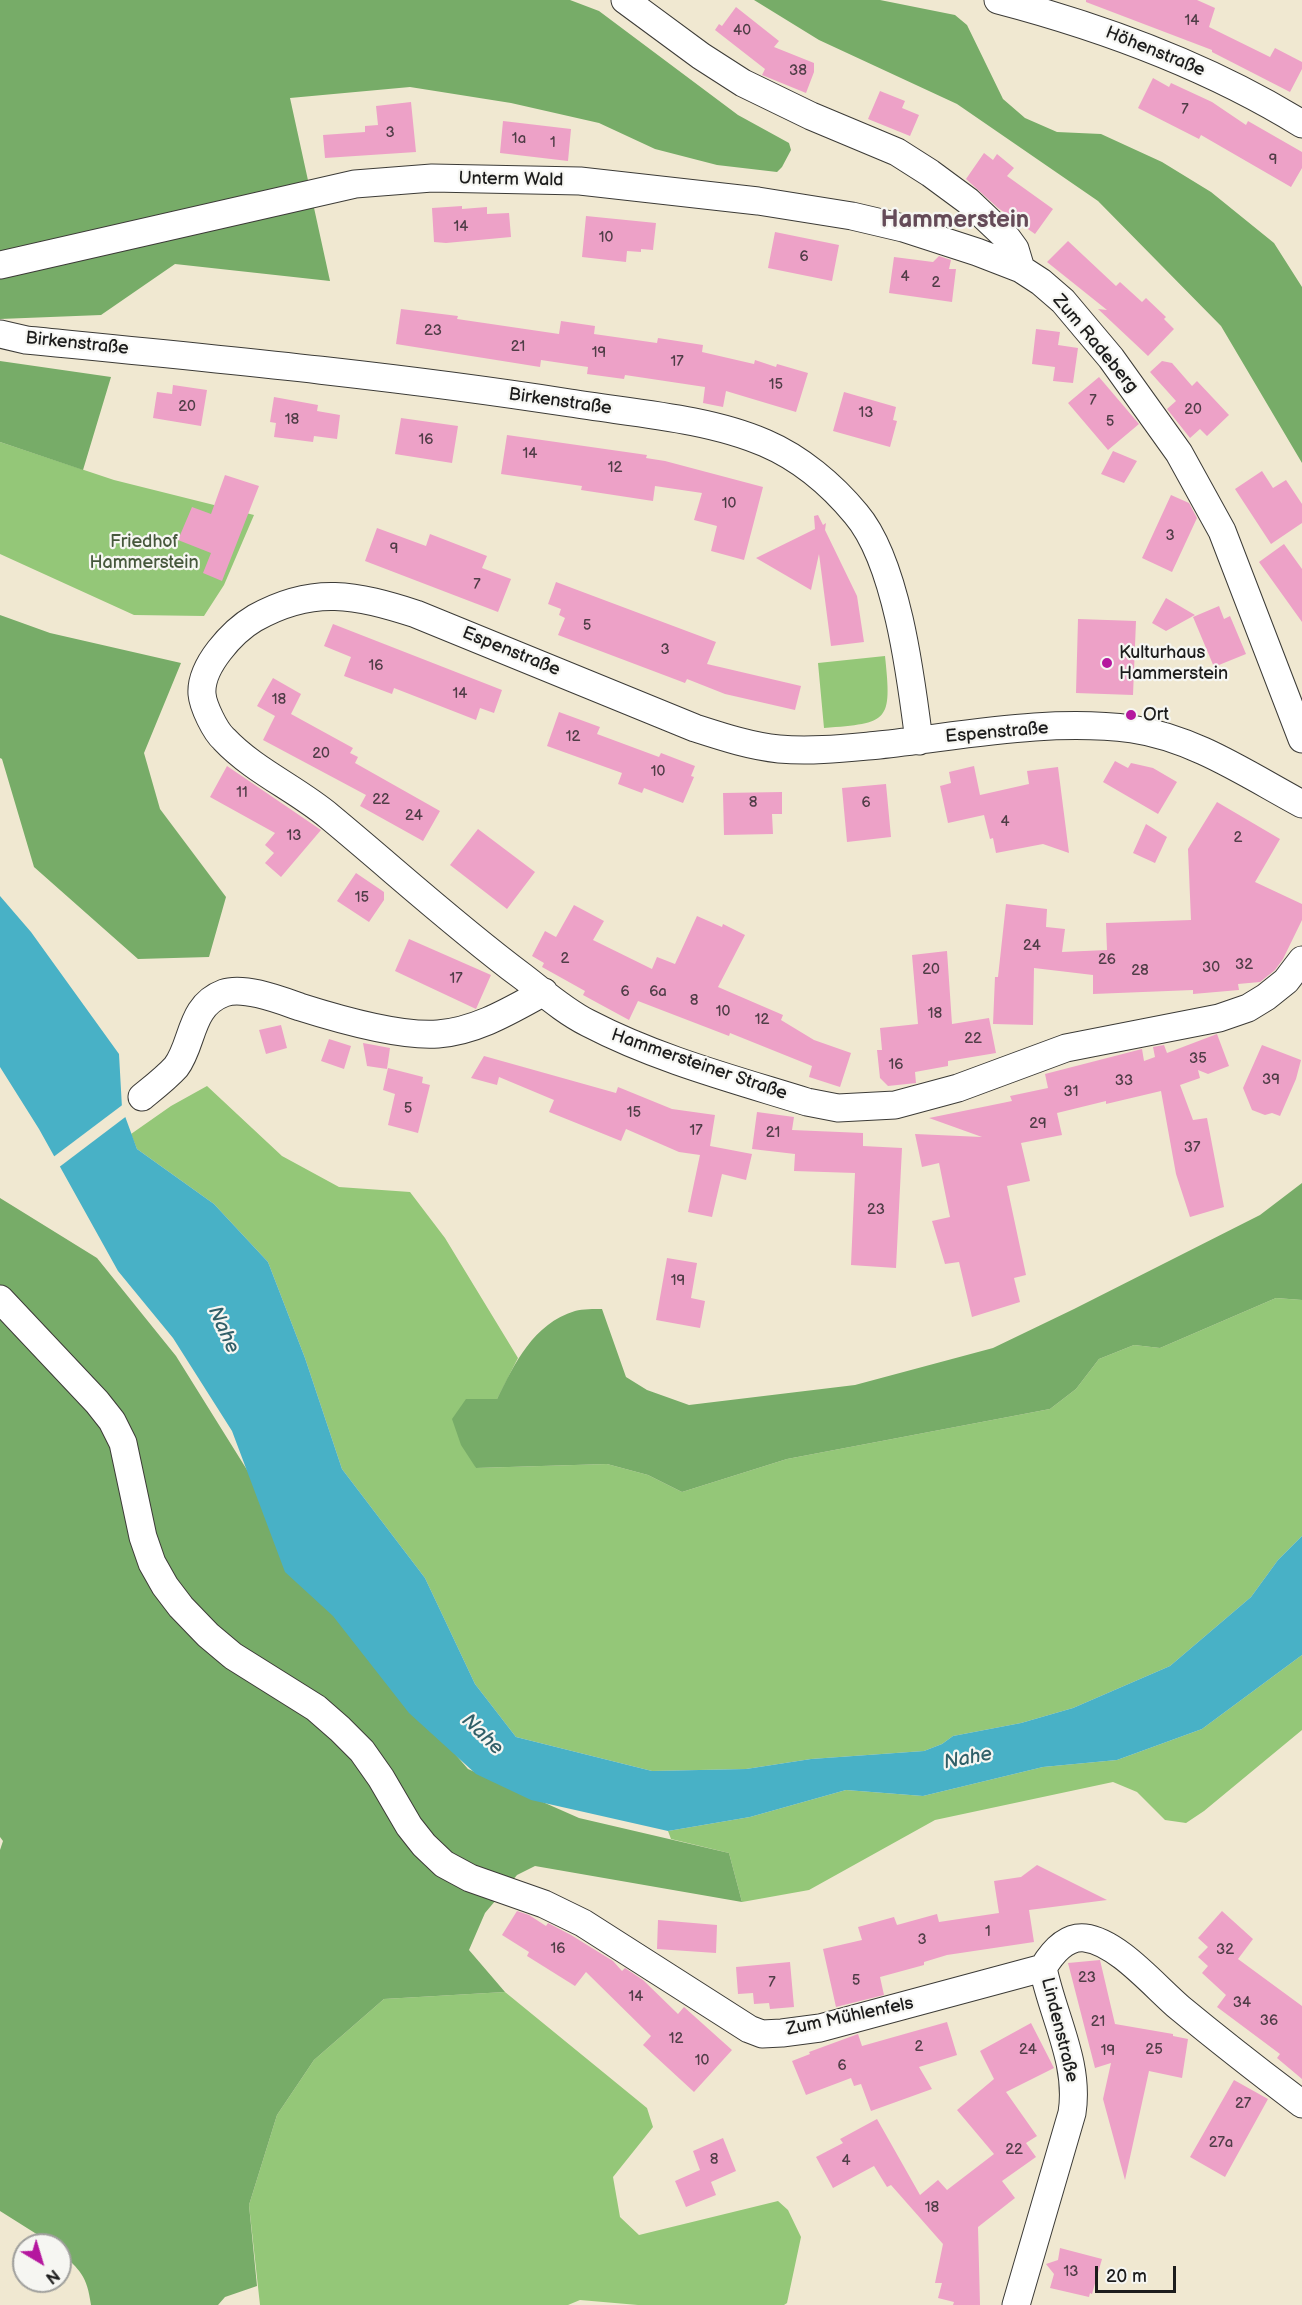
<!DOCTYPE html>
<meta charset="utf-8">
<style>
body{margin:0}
#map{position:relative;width:1302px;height:2305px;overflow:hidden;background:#f0e8d1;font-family:"Balsamiq Sans",sans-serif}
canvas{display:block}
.north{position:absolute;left:12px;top:2233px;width:60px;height:60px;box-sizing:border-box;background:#f6f6f2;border:2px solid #9f9f9c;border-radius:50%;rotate:142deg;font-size:16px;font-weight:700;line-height:24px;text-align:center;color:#1c1c1c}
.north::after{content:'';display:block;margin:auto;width:21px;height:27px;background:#b5179e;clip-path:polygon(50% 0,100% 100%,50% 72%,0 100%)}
.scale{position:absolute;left:1095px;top:2266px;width:81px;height:27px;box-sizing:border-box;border:3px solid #1c1c1c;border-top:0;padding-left:8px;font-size:18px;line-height:21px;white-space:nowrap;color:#1c1c1c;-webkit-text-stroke:4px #f6f6f2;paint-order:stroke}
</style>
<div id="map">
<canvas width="1302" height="2305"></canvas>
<div class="north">N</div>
<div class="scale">20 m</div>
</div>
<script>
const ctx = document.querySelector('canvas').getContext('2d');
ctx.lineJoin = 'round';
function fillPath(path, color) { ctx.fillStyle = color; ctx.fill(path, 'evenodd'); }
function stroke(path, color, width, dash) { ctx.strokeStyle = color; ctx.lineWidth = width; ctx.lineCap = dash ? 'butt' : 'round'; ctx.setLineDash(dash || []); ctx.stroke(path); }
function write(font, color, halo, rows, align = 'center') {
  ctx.font = font + ' "Balsamiq Sans",sans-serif'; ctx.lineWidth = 4.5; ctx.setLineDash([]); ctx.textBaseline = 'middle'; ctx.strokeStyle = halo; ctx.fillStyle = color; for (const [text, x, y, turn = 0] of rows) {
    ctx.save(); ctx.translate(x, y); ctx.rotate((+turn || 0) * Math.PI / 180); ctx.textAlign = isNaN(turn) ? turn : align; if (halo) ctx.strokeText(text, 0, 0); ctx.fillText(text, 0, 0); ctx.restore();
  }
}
const green = new Path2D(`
 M 0,442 L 114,480 L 254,515 L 224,585 L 204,616 L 134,615 L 0,554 Z
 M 885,656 C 892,722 889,723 824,728 L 818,663 Z
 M 207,1086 L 282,1156 L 339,1187 L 410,1192 L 445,1238 L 518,1358 L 497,1399 L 466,1399 L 476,1468 L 607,1464 L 648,1475 L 682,1492 L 787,1459 L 1050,1409 L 1076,1389 L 1099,1359 L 1134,1345 L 1160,1348 L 1276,1298 L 1302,1300 L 1302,1536 L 1278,1560 L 1251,1597 L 1170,1666 L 1073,1708 L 1021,1723 L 953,1736 L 942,1744 L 924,1751 L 811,1759 L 746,1769 L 652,1771 L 516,1737 L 475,1684 L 425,1578 L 342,1469 L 305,1358 L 268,1262 L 214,1204 L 137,1149 L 131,1134 L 171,1106 Z
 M 1302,1655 L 1302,1730 L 1204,1811 L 1186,1823 L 1165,1820 L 1137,1792 L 1113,1782 L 935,1820 L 809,1890 L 742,1902 L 729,1853 L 671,1839 L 668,1831 L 750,1817 L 846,1790 L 923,1796 L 1043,1767 L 1117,1760 L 1202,1729 Z
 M 505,1992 L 647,2108 L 653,2127 L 613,2177 L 620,2217 L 639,2235 L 778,2201 L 788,2210 L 801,2237 L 787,2303 L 784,2305 L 638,2305 L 580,2300 L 568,2305 L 260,2305 L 249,2205 L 277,2115 L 314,2060 L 384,1999 Z`);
const forest = new Path2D(`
 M 0,0 L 570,0 L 599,11 L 738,115 L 789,143 L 791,150 L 782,167 L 777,172 L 717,165 L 655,149 L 599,123 L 511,103 L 410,87 L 290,98 L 330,281 L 175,264 L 101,315 L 0,319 Z
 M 754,0 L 880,0 L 955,15 L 967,25 L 1003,99 L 1025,118 L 1057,132 L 1101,134 L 1162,162 L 1211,192 L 1274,243 L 1302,287 L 1302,463 L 1221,326 L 1098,201 L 957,104 L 819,40 Z
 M 0,361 L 111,377 L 83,470 L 0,442 Z
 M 0,615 L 50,633 L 181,663 L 144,753 L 160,809 L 226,897 L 209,957 L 138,959 L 34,867 L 2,759 L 0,758 Z
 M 1302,1183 L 1302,1300 L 1276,1298 L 1160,1348 L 1134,1345 L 1099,1359 L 1076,1389 L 1050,1409 L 787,1459 L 682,1492 L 648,1475 L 607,1464 L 476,1468 L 461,1445 L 452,1419 L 466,1399 L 497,1399 C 515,1363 533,1324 575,1311 C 583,1309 594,1309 602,1309 L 626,1377 L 647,1390 L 689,1405 L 855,1385 L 993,1348 L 1074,1309 L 1260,1215 Z
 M 0,1198 L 97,1258 L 176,1356 L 345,1627 L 468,1769 L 579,1818 L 729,1853 L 742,1902 L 535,1866 L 517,1875 L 485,1913 L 469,1950 L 505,1992 L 384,1999 L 314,2060 L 277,2115 L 249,2205 L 257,2286 L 225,2297 L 218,2305 L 91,2305 C 87,2275 80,2271 60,2251 L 60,2245 L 54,2245 L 0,2211 L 0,1850 L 3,1841 L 0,1837 Z`);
const water = new Path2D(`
 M 0,896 L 31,932 L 119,1054 L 122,1108 L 137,1149 L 214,1204 L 268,1262 L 305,1358 L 342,1469 L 425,1578 L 475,1684 L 516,1737 L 652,1771 L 746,1769 L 811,1759 L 924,1751 L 942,1744 L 953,1736 L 1021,1723 L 1073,1708 L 1170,1666 L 1251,1597 L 1278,1560 L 1302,1536 L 1302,1655 L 1202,1729 L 1117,1760 L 1043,1767 L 923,1796 L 846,1790 L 750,1817 L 668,1831 L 531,1800 L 476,1774 L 409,1713 L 333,1616 L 285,1572 L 232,1431 L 173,1338 L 118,1271 L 39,1129 L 0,1067 Z`);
const pier = new Path2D(`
 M 125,1103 L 128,1115 L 58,1168 L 52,1158 Z`);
const building = new Path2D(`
 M 1086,0 L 1197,0 L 1215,8 L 1209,27 L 1270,57 L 1275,48 L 1302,62 L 1302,69 L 1290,92 L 1212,52 L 1212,50 L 1086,2 Z
 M 736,7 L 779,41 L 774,47 L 814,63 L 814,72 L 806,93 L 762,75 L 765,69 L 715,30 L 719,24 L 722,26 Z
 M 1153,78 L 1169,87 L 1171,83 L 1212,102 L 1246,125 L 1248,121 L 1302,152 L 1302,168 L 1291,187 L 1201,135 L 1199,139 L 1138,108 Z
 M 880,91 L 905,101 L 902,108 L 919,115 L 910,136 L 868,119 Z
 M 411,102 L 416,152 L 325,158 L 323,135 L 365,132 L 365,126 L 378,125 L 376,106 Z
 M 503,121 L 571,129 L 568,161 L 500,153 Z
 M 984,153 L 993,160 L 997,154 L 1014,168 L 1007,176 L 1053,209 L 1035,234 L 998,208 L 966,179 Z
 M 462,206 L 462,209 L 487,207 L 487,214 L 509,213 L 511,237 L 446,243 L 434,242 L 432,208 Z
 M 586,216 L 656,223 L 653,250 L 641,249 L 641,252 L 627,251 L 626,262 L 582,257 Z
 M 775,232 L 839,245 L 832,281 L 768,268 Z
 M 1068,241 L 1116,286 L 1120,282 L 1142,302 L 1146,298 L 1166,317 L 1164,319 L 1174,329 L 1148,356 L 1098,309 L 1107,310 L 1047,262 Z
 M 939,256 L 951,260 L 949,269 L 956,269 L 952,302 L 889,293 L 894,257 L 933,262 Z
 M 401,309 L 458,316 L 457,319 L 559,334 L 561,321 L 595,326 L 594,334 L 657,343 L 658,338 L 703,345 L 702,352 L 754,364 L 755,360 L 776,367 L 777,364 L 808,373 L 796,412 L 726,391 L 723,407 L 703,403 L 705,387 L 625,375 L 624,379 L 587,374 L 588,367 L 541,360 L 540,367 L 396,344 Z
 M 1036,329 L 1060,332 L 1058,345 L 1078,348 L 1073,383 L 1053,381 L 1055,367 L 1032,364 Z
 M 1162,361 L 1172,363 L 1192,386 L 1197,381 L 1229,415 L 1207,436 L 1200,429 L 1190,438 L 1167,409 L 1176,401 L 1150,372 Z
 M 1099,377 L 1139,424 L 1108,450 L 1068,403 Z
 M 173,385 L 207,390 L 201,426 L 153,418 L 157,392 L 172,394 Z
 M 844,392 L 896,407 L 893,420 L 897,421 L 890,447 L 833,431 Z
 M 274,397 L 318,405 L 317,411 L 340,415 L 337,439 L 314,436 L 313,442 L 274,437 L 276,423 L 270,422 Z
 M 401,418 L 458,426 L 452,463 L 395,454 Z
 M 507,435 L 647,455 L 646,458 L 665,461 L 763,487 L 744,560 L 711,551 L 717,526 L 694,520 L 702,493 L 655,486 L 653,501 L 581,490 L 582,486 L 501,474 Z
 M 1113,451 L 1137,461 L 1124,483 L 1101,474 Z
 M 1262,471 L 1273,488 L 1286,480 L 1302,504 L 1302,523 L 1271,544 L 1235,489 Z
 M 225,475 L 259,486 L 222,581 L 203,573 L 211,553 L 178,540 L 192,507 L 211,514 Z
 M 1171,495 L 1189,503 L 1197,518 L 1172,572 L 1142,558 Z
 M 818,515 L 823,525 L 826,523 L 825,530 L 857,596 L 864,642 L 831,646 L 819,554 L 811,590 L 756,558 L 815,529 L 814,516 Z
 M 377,528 L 426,546 L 430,534 L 487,556 L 482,568 L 511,579 L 498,612 L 365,561 Z
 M 1284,544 L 1302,569 L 1302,622 L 1259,562 Z
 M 556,582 L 716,642 L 707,664 L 801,686 L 795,710 L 725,694 L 687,679 L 685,683 L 558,635 L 565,618 L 559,615 L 561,609 L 548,604 Z
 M 1166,598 L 1195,615 L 1166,631 L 1152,623 Z
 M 1219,606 L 1224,619 L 1230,616 L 1246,654 L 1214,667 L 1193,617 Z
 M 1078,619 L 1136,621 L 1133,695 L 1076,693 Z
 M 333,624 L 502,690 L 494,713 L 480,708 L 476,720 L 394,688 L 392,694 L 344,676 L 351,657 L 324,646 Z
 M 273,678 L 301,694 L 291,714 L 353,748 L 350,753 L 358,757 L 355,763 L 440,811 L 423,841 L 360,806 L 366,795 L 263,740 L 275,716 L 257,706 Z
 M 559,712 L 600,727 L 597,734 L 659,757 L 661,753 L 695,766 L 691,776 L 694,777 L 683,803 L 644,788 L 642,793 L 618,784 L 622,773 L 547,746 Z
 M 1115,761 L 1128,768 L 1131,763 L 1153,768 L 1177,782 L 1158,814 L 1103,782 Z
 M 227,766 L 321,830 L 281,877 L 265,863 L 274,853 L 265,845 L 275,833 L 210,797 Z
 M 974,766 L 980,795 L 1029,784 L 1027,771 L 1058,767 L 1069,853 L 1043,844 L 996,853 L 993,838 L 990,839 L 984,815 L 948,823 L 940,786 L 951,783 L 949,772 Z
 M 886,784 L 891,837 L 847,842 L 842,788 Z
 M 782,792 L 782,814 L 772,814 L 773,834 L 724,835 L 723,793 Z
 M 1217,802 L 1280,839 L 1255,882 L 1302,904 L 1302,920 L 1283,959 L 1275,970 L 1260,982 L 1238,984 L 1239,990 L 1193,994 L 1193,990 L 1093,994 L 1093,975 L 1034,968 L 1033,1025 L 993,1024 L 995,977 L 998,977 L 1006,904 L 1047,909 L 1046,927 L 1065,929 L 1062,952 L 1107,950 L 1106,923 L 1191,920 L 1188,849 Z
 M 1146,824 L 1167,837 L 1155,863 L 1133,853 Z
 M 478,829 L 535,872 L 507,909 L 450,865 Z
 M 356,873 L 384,892 L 384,900 L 369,922 L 337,901 Z
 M 574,905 L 604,921 L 593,940 L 652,969 L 657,957 L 675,964 L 697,916 L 722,927 L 723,924 L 745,935 L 718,987 L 783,1015 L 781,1020 L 814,1040 L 851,1053 L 840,1087 L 809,1077 L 812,1066 L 730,1033 L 729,1036 L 638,1001 L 629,1020 L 583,995 L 585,991 L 542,967 L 544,963 L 532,956 L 545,931 L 556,937 Z
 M 409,939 L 491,975 L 476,1009 L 395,971 Z
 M 947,951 L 952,1024 L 989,1018 L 996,1053 L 948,1061 L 948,1066 L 915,1072 L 916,1083 L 888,1086 L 880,1078 L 877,1050 L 882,1050 L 880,1028 L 918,1024 L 912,955 Z
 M 281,1025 L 287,1048 L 266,1054 L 259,1030 Z
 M 1217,1034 L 1229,1066 L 1208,1074 L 1198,1070 L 1200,1078 L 1180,1085 L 1193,1120 L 1207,1118 L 1224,1207 L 1190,1217 L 1176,1174 L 1161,1091 L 1106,1104 L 1106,1101 L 1057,1113 L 1062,1135 L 1021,1143 L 1030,1181 L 1007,1186 L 1026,1275 L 1014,1278 L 1020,1302 L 972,1317 L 959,1262 L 945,1264 L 932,1221 L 950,1217 L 939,1163 L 922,1167 L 915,1134 L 982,1137 L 929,1118 L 1012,1101 L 1010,1096 L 1048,1088 L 1045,1074 L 1142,1049 L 1144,1061 L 1155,1057 L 1153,1047 L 1164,1045 L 1167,1053 Z
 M 329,1039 L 351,1046 L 344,1069 L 321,1061 Z
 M 363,1043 L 390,1048 L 387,1069 L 367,1066 Z
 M 1262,1045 L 1301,1060 L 1296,1079 L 1280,1116 L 1272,1113 L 1265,1115 L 1252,1110 L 1243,1088 Z
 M 484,1056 L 616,1093 L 618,1087 L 672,1109 L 715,1115 L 710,1146 L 752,1154 L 746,1180 L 722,1174 L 712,1217 L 688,1212 L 700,1155 L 679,1152 L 626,1129 L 621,1141 L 549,1112 L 554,1100 L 499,1077 L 497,1085 L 471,1078 Z
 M 388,1068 L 423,1077 L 422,1083 L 430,1085 L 418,1133 L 388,1125 L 395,1094 L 383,1090 Z
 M 757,1112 L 794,1117 L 792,1130 L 863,1133 L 863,1146 L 902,1148 L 896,1268 L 851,1265 L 855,1173 L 794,1171 L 795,1154 L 752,1149 Z
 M 667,1258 L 697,1263 L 691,1298 L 705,1301 L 700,1328 L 656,1320 Z
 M 1037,1865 L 1107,1900 L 1029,1910 L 1034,1942 L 947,1955 L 924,1962 L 924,1965 L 880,1977 L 884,1995 L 836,2007 L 823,1949 L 862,1940 L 858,1927 L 894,1917 L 897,1925 L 937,1914 L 939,1922 L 999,1913 L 994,1881 L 1021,1877 Z
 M 517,1911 L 529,1915 L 546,1926 L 548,1923 L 571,1935 L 613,1961 L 622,1971 L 625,1968 L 643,1980 L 678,2014 L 684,2007 L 732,2050 L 694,2092 L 643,2045 L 651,2036 L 586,1972 L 575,1986 L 527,1956 L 529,1952 L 502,1935 Z
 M 1222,1911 L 1253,1939 L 1238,1959 L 1302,2006 L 1302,2079 L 1277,2058 L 1280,2054 L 1217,2007 L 1226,1995 L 1202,1973 L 1208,1966 L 1198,1957 L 1208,1947 L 1198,1938 Z
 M 658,1920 L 717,1925 L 716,1953 L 657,1949 Z
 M 1100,1960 L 1115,2024 L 1173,2034 L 1173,2036 L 1188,2039 L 1182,2078 L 1149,2071 L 1125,2180 L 1103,2099 L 1111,2063 L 1095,2068 L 1068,1963 Z
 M 790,1962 L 794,2007 L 770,2009 L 769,2003 L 754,2004 L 753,1993 L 738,1994 L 736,1967 Z
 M 947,2022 L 957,2055 L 919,2067 L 932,2089 L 871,2111 L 861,2084 L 854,2086 L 851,2078 L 806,2095 L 792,2061 L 810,2054 L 809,2052 L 858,2034 L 862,2046 Z
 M 1031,2023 L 1054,2068 L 1006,2092 L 1037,2136 L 1026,2143 L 1036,2157 L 1002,2181 L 1015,2198 L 978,2227 L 980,2305 L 953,2305 L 954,2302 L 938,2298 L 942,2283 L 935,2283 L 943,2244 L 891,2185 L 887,2187 L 874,2166 L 833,2188 L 816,2157 L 843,2143 L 840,2139 L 877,2119 L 920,2195 L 938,2180 L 947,2190 L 994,2154 L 957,2110 L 994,2079 L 980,2051 Z
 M 1234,2080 L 1268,2099 L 1225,2177 L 1190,2157 Z
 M 723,2138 L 736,2171 L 711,2182 L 716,2195 L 686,2207 L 675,2181 L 700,2170 L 693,2151 Z
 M 1060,2248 L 1102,2259 L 1092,2294 L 1090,2293 L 1089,2297 L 1050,2288 L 1054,2274 L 1046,2264 L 1058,2260 Z`);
const minor = new Path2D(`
 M 625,0 L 701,56 L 743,83 L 811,116 L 897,152 L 930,173 L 968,201 L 1007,238 L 1015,249 L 1021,269
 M 998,0 C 1105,28 1208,66 1302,124
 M 0,265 L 355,184 L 432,178 L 580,181 L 758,201 L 852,216 L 903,228 L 977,252 L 1021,269 L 1041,282 L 1063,301 L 1111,358 L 1179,453 L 1222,531 L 1302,739
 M 0,334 L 26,340 C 208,358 390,375 570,403 C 632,413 708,418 765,443 C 800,458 832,485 856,514 C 897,562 911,678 919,741
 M 1302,804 C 1248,775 1194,738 1132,729 C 1049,718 962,736 879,745 C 846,748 812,752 779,749 C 750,746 723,737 695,728 L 416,614 C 356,595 314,585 255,618 C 233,631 200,666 202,694 C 203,706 215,731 224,739 C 254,771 297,789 330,817 C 394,870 455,926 522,976 C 543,992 564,1011 588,1023 C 657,1059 733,1079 807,1102 L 838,1108 L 895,1105 L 958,1088 L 1066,1048 L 1219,1018 L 1248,1008 L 1266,997 L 1286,981 L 1302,960
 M 142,1097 C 153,1088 166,1078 176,1067 C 194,1043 189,1006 224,993 C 244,986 280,1000 300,1007 C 338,1019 399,1037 438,1034 C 477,1031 511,1010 544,992
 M 0,1299 L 97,1402 L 112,1421 L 123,1443 L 143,1537 L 152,1563 L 165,1586 L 181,1607 L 208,1635 L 233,1656 L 316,1708 L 340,1729 L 362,1751 L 381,1778 L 409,1826 L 424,1845 L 444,1864 L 470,1878 L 544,1904 L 583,1923 L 749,2029 L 762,2034 L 782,2033 L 820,2028 L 1043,1968
 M 1016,2305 L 1072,2113 C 1080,2063 1053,2017 1043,1968 C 1052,1953 1066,1936 1085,1938 C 1118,1942 1155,1987 1180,2008 C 1220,2041 1261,2073 1302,2104`);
const markers = [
 [1107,663,6,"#b5179e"],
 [1131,715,6,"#b5179e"]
];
const numberNames = [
 ["14",1192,21],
 ["40",742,31],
 ["38",798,71],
 ["7",1185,110],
 ["3",390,133],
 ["1a",519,139],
 ["1",553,143],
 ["9",1273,160],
 ["14",461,227],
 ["10",606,238],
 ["6",804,257],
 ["4",905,277],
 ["2",936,283],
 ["23",433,331],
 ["21",518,347],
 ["19",599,353],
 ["17",677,362],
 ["15",776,385],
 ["7",1093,401],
 ["20",187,407],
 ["20",1193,410],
 ["13",866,413],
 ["18",292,420],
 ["5",1110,422],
 ["16",426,440],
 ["14",530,454],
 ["12",615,468],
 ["10",729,504],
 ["3",1170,536],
 ["9",394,549],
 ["7",477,585],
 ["5",587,626],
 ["3",665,650],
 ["16",376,666],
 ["14",460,694],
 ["18",279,700],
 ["12",573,737],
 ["20",321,754],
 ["10",658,772],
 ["11",242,793],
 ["22",381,800],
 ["8",753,803],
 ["6",866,803],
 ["24",414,816],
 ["4",1005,822],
 ["13",294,836],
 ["2",1238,838],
 ["15",362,898],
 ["24",1032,946],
 ["2",565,959],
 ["26",1107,960],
 ["32",1244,965],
 ["30",1211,968],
 ["20",931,970],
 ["28",1140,971],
 ["17",456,979],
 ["6",625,992],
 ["6a",658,992],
 ["8",694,1001],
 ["10",723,1012],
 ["18",935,1014],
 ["12",762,1020],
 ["22",973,1039],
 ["35",1198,1059],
 ["16",896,1065],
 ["39",1271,1080],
 ["33",1124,1081],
 ["31",1071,1092],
 ["5",408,1109],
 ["15",634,1113],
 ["29",1038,1124],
 ["17",696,1131],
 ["21",773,1133],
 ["37",1192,1148],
 ["23",876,1210],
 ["19",678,1281],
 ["1",988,1932],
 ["3",922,1940],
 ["16",558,1949],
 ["32",1225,1950],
 ["23",1087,1978],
 ["5",856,1981],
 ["7",772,1983],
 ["14",636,1997],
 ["34",1242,2003],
 ["36",1269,2021],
 ["21",1098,2022],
 ["12",676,2039],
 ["2",919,2047],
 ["24",1028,2050],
 ["25",1154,2050],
 ["19",1108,2051],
 ["10",702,2061],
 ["6",842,2066],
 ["27",1243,2104],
 ["27a",1221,2143],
 ["22",1014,2150],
 ["8",714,2160],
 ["4",846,2161],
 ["18",932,2208],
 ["13",1071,2272]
];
const streetNames = [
 ["Höhenstraße",1155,52,22],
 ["Unterm Wald",511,180,1],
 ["Birkenstraße",77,344,6],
 ["Zum Radeberg",1095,344,50],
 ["Birkenstraße",560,402,8],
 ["Espenstraße",511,652,22],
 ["Espenstraße",997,733,-5],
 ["Hammersteiner Straße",699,1065,19],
 ["Zum Mühlenfels",850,2017,-12],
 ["Lindenstraße",1059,2030,76]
];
const parkNames = [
 ["Friedhof",144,542],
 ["Hammerstein",144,563]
];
const poiNames = [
 ["Kulturhaus",1119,653],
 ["Hammerstein",1119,674],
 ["Ort",1143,715]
];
const waterNames = [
 ["Nahe",223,1330,66],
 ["Nahe",482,1735,44],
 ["Nahe",968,1759,-11]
];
const districtNames = [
 ["Hammerstein",955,221]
];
fillPath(green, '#94c778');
fillPath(forest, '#77ac68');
fillPath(water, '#48b1c6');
fillPath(pier, '#f0e8d1');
fillPath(building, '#eda1c7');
stroke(minor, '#3c3b37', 29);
stroke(minor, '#fff', 27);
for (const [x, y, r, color] of markers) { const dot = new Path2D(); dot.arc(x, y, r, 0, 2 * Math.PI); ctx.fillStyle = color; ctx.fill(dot); stroke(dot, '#f6f6f2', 2); }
write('15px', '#503d47', null, numberNames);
write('18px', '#1c1c1c', '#f6f6f2', streetNames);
write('18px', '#46583c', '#f6f6f2', parkNames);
write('18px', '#1c1c1c', '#f6f6f2', poiNames, 'left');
write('italic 20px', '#305f68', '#f6f6f2', waterNames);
write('bold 24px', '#654b58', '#f6f6f2', districtNames);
</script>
